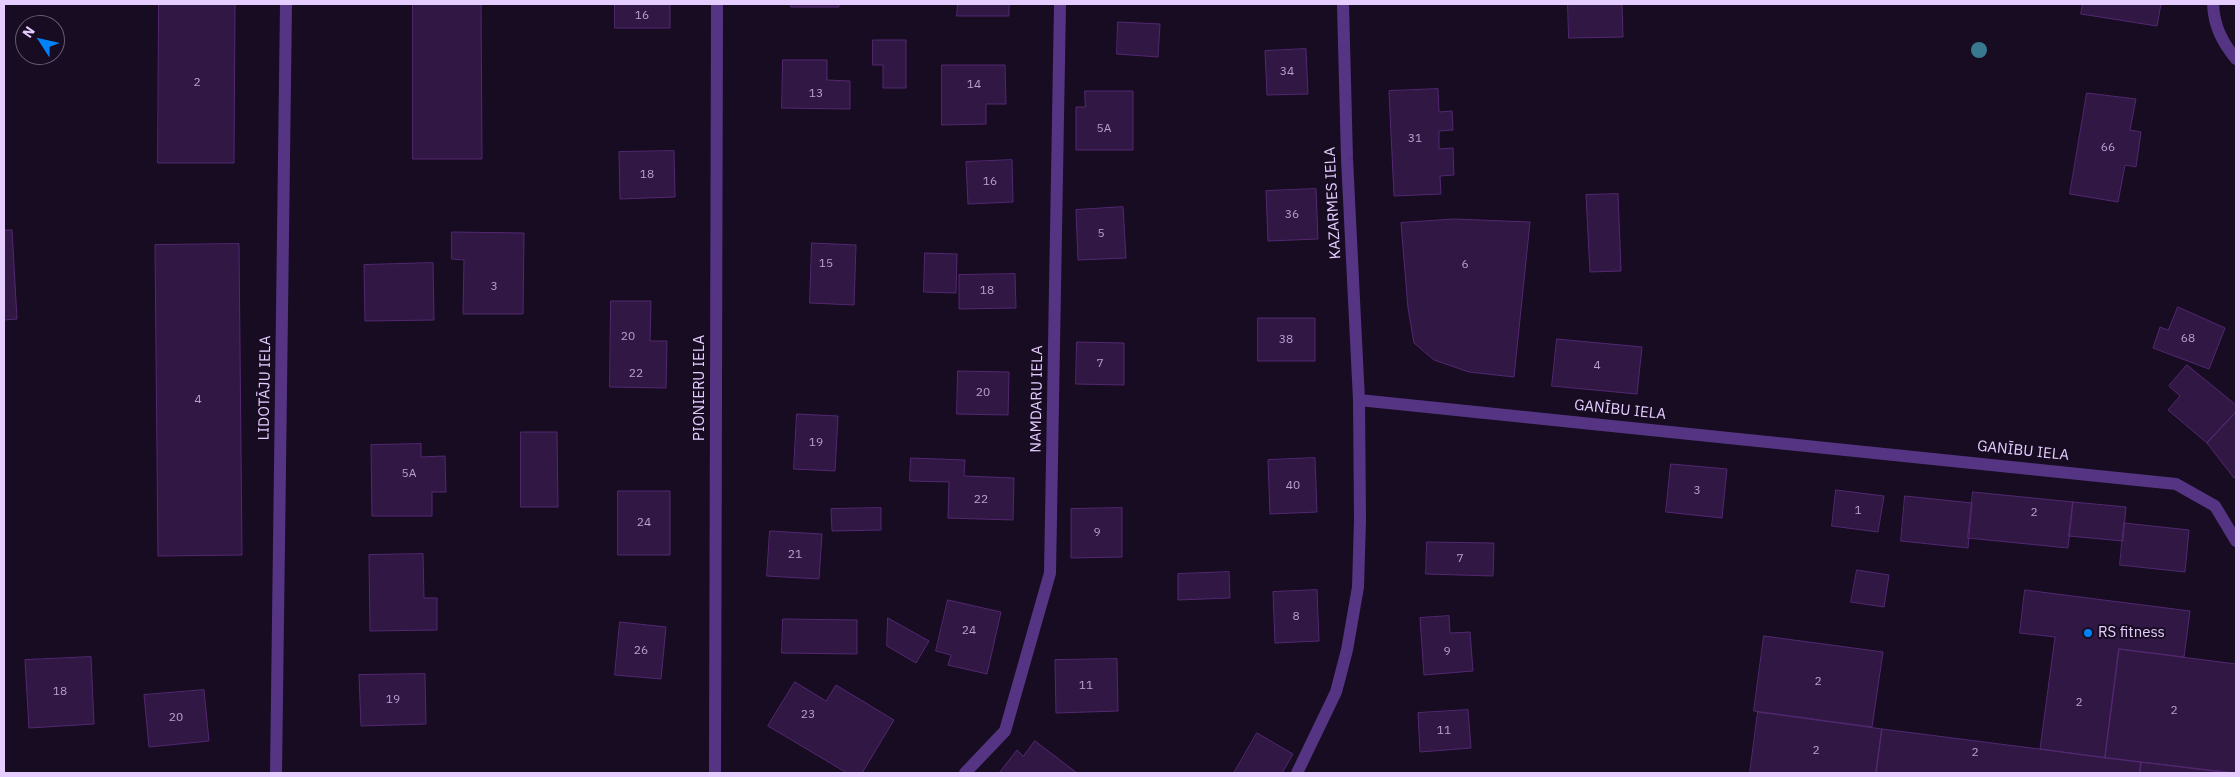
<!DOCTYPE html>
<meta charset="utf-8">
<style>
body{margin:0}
#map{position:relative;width:2240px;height:777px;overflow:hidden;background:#180c22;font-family:"IBM Plex Sans",sans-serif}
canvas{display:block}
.frame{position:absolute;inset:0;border:5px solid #e5cdff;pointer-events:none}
.north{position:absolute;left:15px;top:15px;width:50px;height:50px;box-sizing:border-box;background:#180c22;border:1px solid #6a597a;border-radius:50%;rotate:305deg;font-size:14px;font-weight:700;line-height:20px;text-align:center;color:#e5cdff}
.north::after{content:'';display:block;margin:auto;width:18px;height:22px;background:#0083f8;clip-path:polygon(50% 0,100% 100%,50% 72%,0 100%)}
</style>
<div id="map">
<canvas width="2240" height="777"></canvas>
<div class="frame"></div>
<div class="north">N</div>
</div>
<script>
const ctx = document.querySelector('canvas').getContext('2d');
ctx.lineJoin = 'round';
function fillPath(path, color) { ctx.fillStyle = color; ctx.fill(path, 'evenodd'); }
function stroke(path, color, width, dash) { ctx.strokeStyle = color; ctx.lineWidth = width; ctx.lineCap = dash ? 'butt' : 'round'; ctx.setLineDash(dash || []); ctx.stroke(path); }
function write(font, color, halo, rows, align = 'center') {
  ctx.font = font + ' "IBM Plex Sans",sans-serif'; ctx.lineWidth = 4; ctx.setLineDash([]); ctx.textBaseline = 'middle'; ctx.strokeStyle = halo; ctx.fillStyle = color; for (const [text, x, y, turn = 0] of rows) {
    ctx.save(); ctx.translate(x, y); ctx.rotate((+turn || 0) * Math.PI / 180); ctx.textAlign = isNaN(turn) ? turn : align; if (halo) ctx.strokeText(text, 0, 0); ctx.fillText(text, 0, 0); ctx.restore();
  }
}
const building = new Path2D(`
 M 159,4 L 235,4 L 234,163 L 158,163 Z
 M 413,4 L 481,4 L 482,159 L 413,159 Z
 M 615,4 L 670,4 L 670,28 L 615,28 Z
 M 791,4 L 839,4 L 839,7 L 791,7 Z
 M 958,4 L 1009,4 L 1009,16 L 957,16 Z
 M 1568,4 L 1622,4 L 1623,37 L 1569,38 Z
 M 2083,4 L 2161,4 L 2157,26 L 2081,14 Z
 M 1118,22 L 1160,24 L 1158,57 L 1117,54 Z
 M 873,40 L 906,40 L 906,88 L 883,88 L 883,65 L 873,65 Z
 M 1306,49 L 1308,94 L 1267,95 L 1265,51 Z
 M 783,60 L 827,60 L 827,80 L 850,81 L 850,109 L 782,108 Z
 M 942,65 L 1005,65 L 1006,104 L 986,104 L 986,124 L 942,125 Z
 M 1438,89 L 1439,112 L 1452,111 L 1453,130 L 1439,131 L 1439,149 L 1453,148 L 1454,175 L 1440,176 L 1441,194 L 1394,196 L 1389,91 Z
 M 1085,91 L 1133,91 L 1133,150 L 1076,150 L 1076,107 L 1085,107 Z
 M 2087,93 L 2136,99 L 2130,130 L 2141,132 L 2136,167 L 2125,165 L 2118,202 L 2070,194 Z
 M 674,151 L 675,197 L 620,199 L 619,152 Z
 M 1012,160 L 1013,202 L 968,204 L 966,162 Z
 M 1316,189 L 1318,239 L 1268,241 L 1266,191 Z
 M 1618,194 L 1621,271 L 1590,272 L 1586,195 Z
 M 1123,207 L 1126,258 L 1078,260 L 1076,210 Z
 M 1454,219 L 1530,222 L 1514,377 L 1469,372 L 1434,360 L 1414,343 L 1408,308 L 1401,223 Z
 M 4,230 L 12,230 L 17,319 L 4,320 Z
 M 452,232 L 524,233 L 523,314 L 463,314 L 464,260 L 452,259 Z
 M 812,243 L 856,245 L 854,305 L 810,303 Z
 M 239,244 L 242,555 L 158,556 L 155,245 Z
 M 925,253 L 957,254 L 956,293 L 924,292 Z
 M 433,263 L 434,320 L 365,321 L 364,265 Z
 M 1015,274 L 1016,308 L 959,309 L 959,275 Z
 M 611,301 L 651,301 L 650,341 L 667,341 L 666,388 L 610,387 Z
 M 2178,307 L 2225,328 L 2209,369 L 2153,348 L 2160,327 L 2168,330 Z
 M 1258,318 L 1315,318 L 1315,361 L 1258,361 Z
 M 1557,339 L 1642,347 L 1637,394 L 1552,386 Z
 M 1077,342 L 1124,343 L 1124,385 L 1076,384 Z
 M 2187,365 L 2236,405 L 2236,412 L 2207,443 L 2168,410 L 2180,396 L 2169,386 Z
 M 958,371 L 1009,372 L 1008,415 L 957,414 Z
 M 2236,412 L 2236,476 L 2234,478 L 2207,443 Z
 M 797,414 L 838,416 L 835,471 L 794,469 Z
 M 521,432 L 557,432 L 558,507 L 521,507 Z
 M 421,444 L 421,457 L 445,456 L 446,492 L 432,492 L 432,516 L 372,516 L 371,445 Z
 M 911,458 L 965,460 L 964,476 L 1014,478 L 1013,520 L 948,518 L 949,482 L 910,481 Z
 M 1315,458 L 1317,512 L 1270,514 L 1268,460 Z
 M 1671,464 L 1727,469 L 1722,518 L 1666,512 Z
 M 1836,490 L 1884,496 L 1878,532 L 1832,526 Z
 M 618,491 L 670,491 L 670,555 L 618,555 Z
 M 1973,492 L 2073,502 L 2068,548 L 1968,538 Z
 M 1905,496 L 1972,503 L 1968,548 L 1901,541 Z
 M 2073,502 L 2126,507 L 2123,541 L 2069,536 Z
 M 881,508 L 881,530 L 832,531 L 831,509 Z
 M 1122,508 L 1122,557 L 1071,558 L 1071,509 Z
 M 2124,523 L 2189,530 L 2185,572 L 2120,565 Z
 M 770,531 L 822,534 L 819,579 L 767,576 Z
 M 1427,542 L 1494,543 L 1493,576 L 1426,574 Z
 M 423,554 L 424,598 L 437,598 L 437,630 L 370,631 L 369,555 Z
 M 1857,570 L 1889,575 L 1884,607 L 1851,602 Z
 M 1229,572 L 1230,598 L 1178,600 L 1178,574 Z
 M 1317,590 L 1319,641 L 1275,643 L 1273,592 Z
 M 2025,590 L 2190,611 L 2184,657 L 2119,649 L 2105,758 L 2040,749 L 2055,637 L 2020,633 Z
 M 948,600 L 1001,612 L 987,674 L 948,665 L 951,655 L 936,651 Z
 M 1449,616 L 1450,633 L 1470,632 L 1473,671 L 1424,675 L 1420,618 Z
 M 888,618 L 929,641 L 916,663 L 887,646 Z
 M 783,619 L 857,620 L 857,654 L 782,653 Z
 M 620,622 L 666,627 L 661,679 L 615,675 Z
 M 1764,636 L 1883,652 L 1872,727 L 1754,711 Z
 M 2119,649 L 2236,664 L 2236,773 L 2105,758 Z
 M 91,657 L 94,724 L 29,728 L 25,660 Z
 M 1117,659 L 1118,711 L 1056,713 L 1055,660 Z
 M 425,674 L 426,724 L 361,726 L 359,675 Z
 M 795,682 L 826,701 L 836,685 L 894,720 L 862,773 L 847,773 L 768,726 Z
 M 204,690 L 209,741 L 149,747 L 144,695 Z
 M 1468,710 L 1471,748 L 1420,752 L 1418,713 Z
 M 1758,712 L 1882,729 L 1876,773 L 1750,773 Z
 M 1882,729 L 2141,762 L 2140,773 L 1876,773 Z
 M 1257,733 L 1293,754 L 1282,773 L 1234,773 Z
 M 1035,741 L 1077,773 L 999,773 L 1017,750 L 1023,756 Z
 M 2141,762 L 2229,773 L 2140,773 Z`);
const street = new Path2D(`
 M 2213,4 C 2214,26 2222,42 2236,59
 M 1359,400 L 2176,484 L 2215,506 L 2236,541
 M 276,773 L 286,4
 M 715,773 L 717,4
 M 965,773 L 1005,731 L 1050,573 L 1060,4
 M 1297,773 L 1336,692 L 1347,650 L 1358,587 L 1360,520 L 1359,400 L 1347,159 L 1343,4`);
const trees = [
 [1979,50]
];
const markers = [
 [2088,633,5,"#0083f8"]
];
const numberNames = [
 ["16",642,16],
 ["34",1287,72],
 ["2",197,83],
 ["14",974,85],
 ["13",816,94],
 ["5A",1104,129],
 ["31",1415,139],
 ["66",2108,148],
 ["18",647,175],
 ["16",990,182],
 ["36",1292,215],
 ["5",1101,234],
 ["15",826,264],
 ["6",1465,265],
 ["3",494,287],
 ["18",987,291],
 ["20",628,337],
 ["68",2188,339],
 ["38",1286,340],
 ["7",1100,364],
 ["4",1597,366],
 ["22",636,374],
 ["20",983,393],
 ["4",198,400],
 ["19",816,443],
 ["5A",409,474],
 ["40",1293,486],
 ["3",1697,491],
 ["22",981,500],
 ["1",1858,511],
 ["2",2034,513],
 ["24",644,523],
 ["9",1097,533],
 ["21",795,555],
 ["7",1460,559],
 ["8",1296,617],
 ["24",969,631],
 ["26",641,651],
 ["9",1447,652],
 ["2",1818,682],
 ["11",1086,686],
 ["18",60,692],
 ["19",393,700],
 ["2",2079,703],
 ["2",2174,711],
 ["23",808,715],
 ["20",176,718],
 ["11",1444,731],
 ["2",1816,751],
 ["2",1975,753]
];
const streetNames = [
 ["KAZARMES IELA",1333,203,-93],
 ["LIDOTĀJU IELA",265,388,-89],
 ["PIONIERU IELA",700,388,-90],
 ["NAMDARU IELA",1037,399,-89],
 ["GANĪBU IELA",1620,410,6],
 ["GANĪBU IELA",2023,451,6]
];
const poiNames = [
 ["RS fitness",2098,633]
];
fillPath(building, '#311744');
stroke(building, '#522871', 1);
stroke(street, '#553583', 12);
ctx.fillStyle = '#38798d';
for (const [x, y] of trees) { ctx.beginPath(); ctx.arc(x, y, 8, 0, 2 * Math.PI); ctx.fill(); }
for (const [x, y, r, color] of markers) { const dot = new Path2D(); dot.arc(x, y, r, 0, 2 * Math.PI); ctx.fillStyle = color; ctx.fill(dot); stroke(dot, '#180c22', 2); }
write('12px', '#b8a0d0', null, numberNames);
write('15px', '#e5cdff', '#180c22', streetNames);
write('15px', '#e5cdff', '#180c22', poiNames, 'left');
</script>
